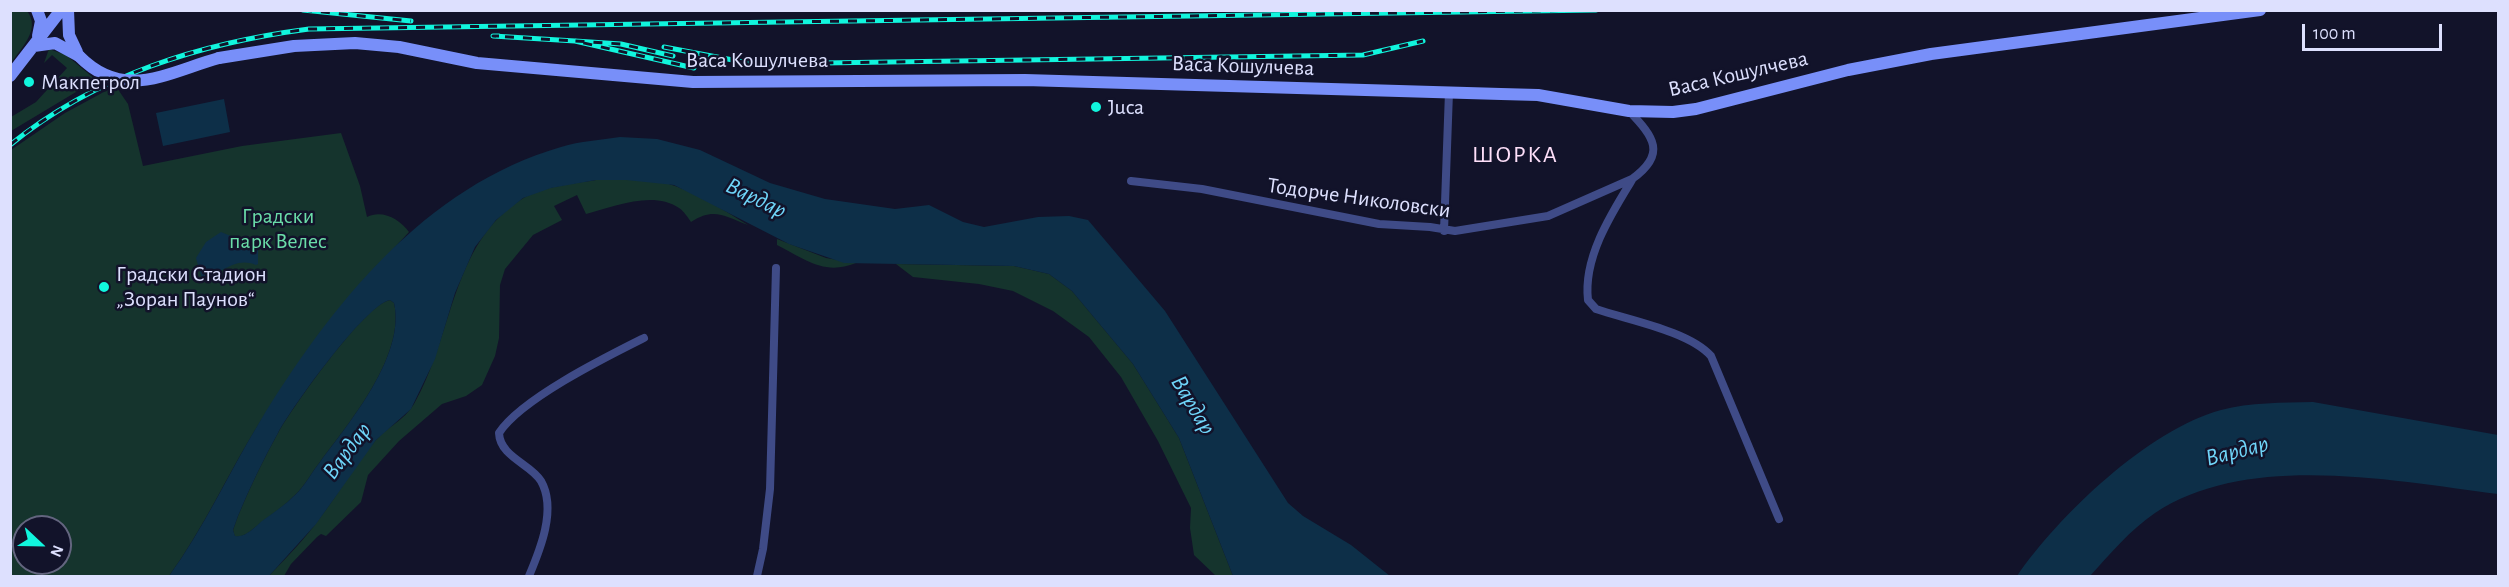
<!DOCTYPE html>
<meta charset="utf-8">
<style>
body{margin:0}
#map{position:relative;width:2509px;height:587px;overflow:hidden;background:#12132a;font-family:"Alegreya Sans",sans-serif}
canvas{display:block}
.frame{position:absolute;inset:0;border:12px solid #dde0fe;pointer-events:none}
.north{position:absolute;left:12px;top:515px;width:60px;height:60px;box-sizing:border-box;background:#12132a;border:2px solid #63657f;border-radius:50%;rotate:112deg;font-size:16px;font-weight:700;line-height:24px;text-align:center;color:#dde0fe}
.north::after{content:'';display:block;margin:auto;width:21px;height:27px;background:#11f5dd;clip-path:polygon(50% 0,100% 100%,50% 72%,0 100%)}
.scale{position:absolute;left:2302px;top:24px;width:140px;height:27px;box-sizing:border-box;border:3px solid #dde0fe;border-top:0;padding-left:8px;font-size:18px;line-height:21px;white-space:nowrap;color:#dde0fe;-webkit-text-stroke:4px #12132a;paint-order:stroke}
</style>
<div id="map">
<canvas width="2509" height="587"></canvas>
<div class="frame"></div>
<div class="north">N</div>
<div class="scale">100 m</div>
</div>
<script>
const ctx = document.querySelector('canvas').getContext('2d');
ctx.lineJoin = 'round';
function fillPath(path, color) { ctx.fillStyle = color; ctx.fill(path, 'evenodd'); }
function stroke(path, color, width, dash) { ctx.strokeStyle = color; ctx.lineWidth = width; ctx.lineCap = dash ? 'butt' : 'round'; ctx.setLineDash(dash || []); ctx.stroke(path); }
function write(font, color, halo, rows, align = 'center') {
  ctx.font = font + ' "Alegreya Sans",sans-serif'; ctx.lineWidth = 5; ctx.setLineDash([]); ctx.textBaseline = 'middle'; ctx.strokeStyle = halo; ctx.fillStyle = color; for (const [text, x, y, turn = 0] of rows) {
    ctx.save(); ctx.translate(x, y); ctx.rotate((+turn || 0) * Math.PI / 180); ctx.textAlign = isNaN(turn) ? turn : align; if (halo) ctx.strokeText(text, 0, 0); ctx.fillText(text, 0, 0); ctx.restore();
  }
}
const green = new Path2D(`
 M 11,10 L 27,11 C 41,29 22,47 11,63 Z
 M 49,49 L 66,55 L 96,80 L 11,131 L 11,117 L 36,102 L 67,68 L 52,55 L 44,63 Z
 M 113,87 L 117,88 L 128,104 L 143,166 L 242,146 L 341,133 L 360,186 L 367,217 C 382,209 400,219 409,232 C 353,291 303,353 260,422 C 228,473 204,528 169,576 L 11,576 L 11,150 L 65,113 ZM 24,527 L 60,527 L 60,563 L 24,563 Z
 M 596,180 C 621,180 651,177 675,186 C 701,195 725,211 748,225 C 724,216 714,207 691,222 C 688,218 684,211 679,208 C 653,190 613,207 586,214 L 577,195 L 554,206 L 562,220 L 533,235 L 505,269 L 500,285 L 499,338 L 495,356 L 482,385 L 466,396 L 442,404 L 399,441 L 368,475 L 361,502 L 326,536 L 321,534 L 317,537 L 291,564 L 284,576 L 269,576 C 285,559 303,541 317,522 C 337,496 354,466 375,441 C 387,427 405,420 414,404 C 453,337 451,243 522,199 C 542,186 573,184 596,180 Z
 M 777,239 L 826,258 L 856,263 C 824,276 805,259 777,245 Z
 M 896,264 L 1014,266 L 1049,274 L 1072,291 L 1133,364 L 1179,438 L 1233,576 L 1216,576 L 1194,555 L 1190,528 L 1191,508 L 1158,441 L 1121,377 L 1089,337 L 1053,311 L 1013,291 L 979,284 L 913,277 Z
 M 390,300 L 394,303 C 406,355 349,423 320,462 C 311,473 305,486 295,495 C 285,505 274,513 263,521 C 255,527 245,538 235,537 L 233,530 L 238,516 C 250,487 263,460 278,433 C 292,408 365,304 390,300 Z`);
const water = new Path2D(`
 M 224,99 L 230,132 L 163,146 L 156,113 Z
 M 620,137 L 657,139 L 700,150 L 770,183 L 825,199 L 895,209 L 929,205 L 963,222 L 984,227 L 1038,217 L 1069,216 L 1088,220 L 1165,311 L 1288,503 L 1303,516 L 1351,545 L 1390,576 L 1233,576 L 1179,438 L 1133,364 L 1072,291 L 1049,274 L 1014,266 L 844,263 L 789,244 L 674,185 L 626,180 L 596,180 L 551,188 L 523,198 L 496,220 L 475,247 L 455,293 L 435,359 L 411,409 L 376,440 L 316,524 L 269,576 L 169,576 C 204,528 228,474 259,423 C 330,306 425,186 561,147 C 580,141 601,140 620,137 ZM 390,300 L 394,303 C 406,355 349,423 320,462 C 311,473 305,486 295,495 C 285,505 273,513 262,521 C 255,527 245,538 235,536 L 233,530 L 238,516 C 250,487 263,460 278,433 C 292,407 365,305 390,300 Z
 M 221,232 L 238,239 L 254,242 L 258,248 L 258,264 L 256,265 C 234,256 223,274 202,279 L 196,258 L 206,242 Z
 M 2313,402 L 2498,435 L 2498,494 C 2395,481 2248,451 2155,513 C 2130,530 2110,554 2090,576 L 2017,576 C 2059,515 2148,430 2221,410 C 2250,402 2283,403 2313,402 Z`);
const street = new Path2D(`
 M 1632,180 C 1611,214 1583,258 1588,300 L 1596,309 C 1628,320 1689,331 1711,356 L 1779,519
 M 1131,181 L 1202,189 L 1379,224 L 1430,227 L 1455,231 L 1548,216 L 1632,179 C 1667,154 1654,137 1629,111
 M 1444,231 L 1449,92
 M 529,576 C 540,550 557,509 541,481 C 531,464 500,457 499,433 C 521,399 606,357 644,338
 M 757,576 L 763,549 L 770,489 L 776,268`);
const secondary = new Path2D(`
 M 37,10 L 41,21 L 38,36
 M 68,10 L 69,35 L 77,52
 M 34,46 L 55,43 L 79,56
 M 219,58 L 294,46 L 355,43 L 399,47 L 477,63 L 693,82 L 1025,80 L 1501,94 L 1538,95 L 1629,111 L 1673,112 L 1696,109 L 1848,70 L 1931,54 L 2260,10
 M 10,76 L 61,10`);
const rail = new Path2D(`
 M 303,10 L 411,21
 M 499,36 L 493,36 L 575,41
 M 664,47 L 754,64 L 1363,55 L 1423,41
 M 673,56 L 621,44 L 575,41 L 694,68
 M 10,145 C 96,75 201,43 309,29 L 1596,10`);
const secondaryBridge = new Path2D(`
 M 79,56 C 124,102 168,72 219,58`);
const markers = [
 [29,82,6,"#11f5dd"],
 [1096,107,6,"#11f5dd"],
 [104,287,6,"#11f5dd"]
];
const streetNames = [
 ["Васа Кошулчева",757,60],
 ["Васа Кошулчева",1243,66,2],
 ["Васа Кошулчева",1738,74,-13],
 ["Тодорче Николовски",1359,198,8]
];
const poiNames = [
 ["Макпетрол",41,82],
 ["Juca",1108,107],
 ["Градски Стадион",116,274],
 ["„Зоран Паунов“",116,299]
];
const parkNames = [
 ["Градски",278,216],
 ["парк Велес",278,241]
];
const neighbourhoodNames = [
 ["ШОРКА",1515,155]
];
const waterNames = [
 ["Вардар",756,198,26],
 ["Вардар",1193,405,59],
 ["Вардар",347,451,-53],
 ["Вардар",2237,451,-14]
];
fillPath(green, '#15342d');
fillPath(water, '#0d2f48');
stroke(street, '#3f4b87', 8);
stroke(secondary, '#788ff9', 12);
stroke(rail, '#11f5dd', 5);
stroke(rail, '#12132a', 3, [9]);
stroke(secondaryBridge, '#788ff9', 12);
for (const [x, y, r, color] of markers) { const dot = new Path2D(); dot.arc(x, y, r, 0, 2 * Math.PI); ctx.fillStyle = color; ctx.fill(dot); stroke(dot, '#12132a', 2); }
write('22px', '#dde0fe', '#12132a', streetNames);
write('22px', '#dde0fe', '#12132a', poiNames, 'left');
write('22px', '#6adca8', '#12132a', parkNames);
ctx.letterSpacing = '1.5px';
write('24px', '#fedff9', '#12132a', neighbourhoodNames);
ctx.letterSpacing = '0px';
write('italic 24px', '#6fd5f9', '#12132a', waterNames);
</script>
